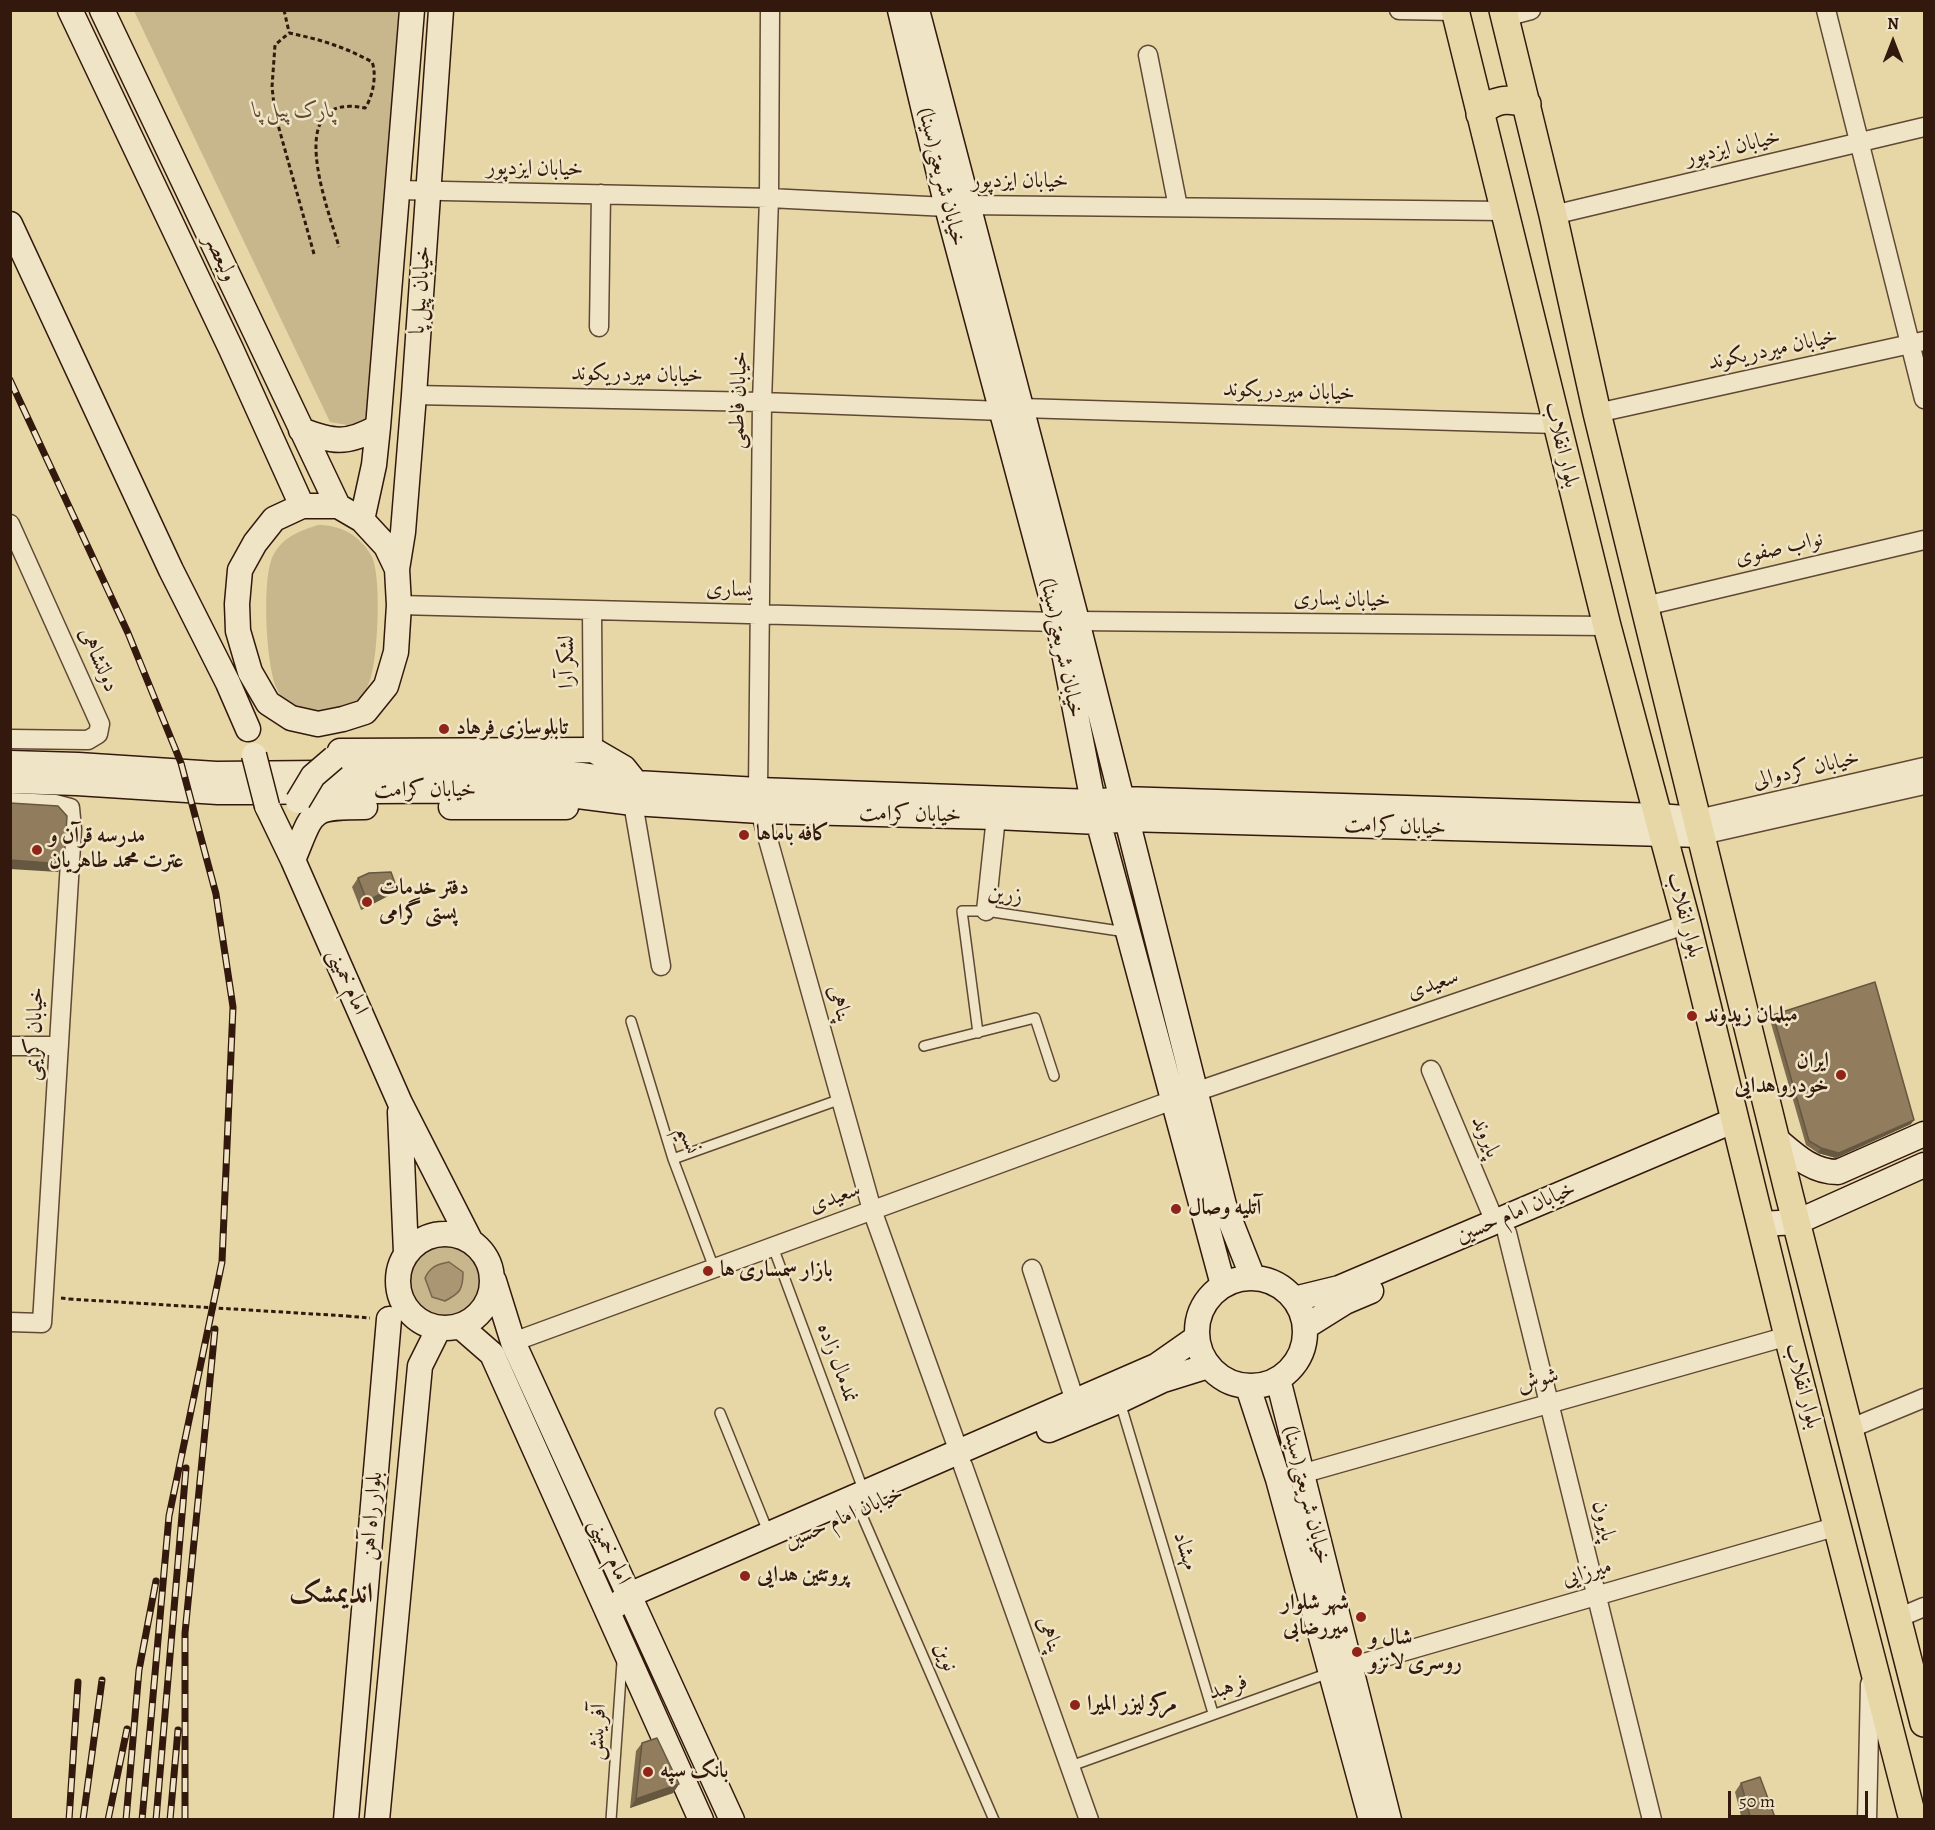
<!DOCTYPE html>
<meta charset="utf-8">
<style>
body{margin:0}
#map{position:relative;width:1935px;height:1830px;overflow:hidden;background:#e7d7a7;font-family:Alegreya,serif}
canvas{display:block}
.frame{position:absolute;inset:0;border:12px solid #33190d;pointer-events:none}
.north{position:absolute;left:1863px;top:12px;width:60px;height:60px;-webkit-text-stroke:4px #efe5c6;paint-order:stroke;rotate:0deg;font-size:16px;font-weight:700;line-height:24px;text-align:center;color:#33190d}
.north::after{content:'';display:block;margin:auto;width:21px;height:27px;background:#33190d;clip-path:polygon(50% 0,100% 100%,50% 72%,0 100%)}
.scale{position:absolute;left:1728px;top:1791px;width:140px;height:27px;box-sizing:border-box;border:3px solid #33190d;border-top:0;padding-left:8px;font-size:18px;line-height:21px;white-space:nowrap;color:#33190d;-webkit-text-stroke:4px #efe5c6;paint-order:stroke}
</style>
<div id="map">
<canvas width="1935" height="1830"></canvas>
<div class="frame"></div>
<div class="north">N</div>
<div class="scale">50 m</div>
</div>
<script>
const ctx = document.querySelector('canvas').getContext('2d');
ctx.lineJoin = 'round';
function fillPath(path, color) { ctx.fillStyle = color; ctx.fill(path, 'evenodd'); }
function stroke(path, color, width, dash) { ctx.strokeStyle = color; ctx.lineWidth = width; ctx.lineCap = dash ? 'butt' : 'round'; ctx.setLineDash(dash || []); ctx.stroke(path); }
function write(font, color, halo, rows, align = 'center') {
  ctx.font = font + ' Alegreya,Amiri,serif'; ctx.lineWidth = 5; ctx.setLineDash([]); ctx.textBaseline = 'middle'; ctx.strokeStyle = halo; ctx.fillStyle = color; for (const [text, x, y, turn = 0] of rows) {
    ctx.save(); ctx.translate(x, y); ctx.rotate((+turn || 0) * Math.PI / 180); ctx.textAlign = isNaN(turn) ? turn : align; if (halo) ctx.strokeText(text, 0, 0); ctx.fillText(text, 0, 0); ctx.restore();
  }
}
const green = new Path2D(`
 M 134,11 L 405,11 L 373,415 L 353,426 L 330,422 Z
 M 318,525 C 341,525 359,535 371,555 C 382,574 378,654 371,677 C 368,687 363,697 355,704 C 345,714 329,712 316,712 C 297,712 285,707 277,689 C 266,667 261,574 274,554 C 284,536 300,531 318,525 Z
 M 448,1244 C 481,1255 491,1280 471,1310 C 460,1314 444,1323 431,1318 C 409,1309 402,1274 419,1258 C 427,1249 436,1247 448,1244 Z`);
const water = new Path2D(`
 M 449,1262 L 463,1272 C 463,1290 460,1293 445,1301 L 432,1297 L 425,1278 C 430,1267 437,1264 449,1262 Z`);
const path = new Path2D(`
 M 284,10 L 289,32
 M 314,254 L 275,114 L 272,87 L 275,45 L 289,33 C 319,39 345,47 372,62 C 377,74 373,97 365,108 C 281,91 328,208 339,247
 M 61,1298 L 69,1299
 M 347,1316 L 370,1318`);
const lane = new Path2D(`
 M 631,1021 L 673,1159 L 714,1268
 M 978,1033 L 962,911 L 986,911 L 1126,932
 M 924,1046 L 1035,1018 L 1054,1076
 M 673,1159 L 841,1099
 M 773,1247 L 864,1492
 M 1120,1402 L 1213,1713
 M 720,1413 L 769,1534
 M 860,1511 L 994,1820
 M 1071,1766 L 1329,1673
 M 611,1820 L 622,1662`);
const street = new Path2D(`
 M 1399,10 L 1455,11
 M 1826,10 L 1924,399
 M 1505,17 L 1531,10
 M 1148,55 L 1178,207
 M 398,190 L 769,198 L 947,207 L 967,205 L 1504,211
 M 1553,215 L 1924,127
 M 599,327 L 601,194
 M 414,395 L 762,402 L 1003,411
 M 1021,408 L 1556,424
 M 1597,413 L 1924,341
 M 10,524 L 100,724 L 98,734 L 88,740 L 10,739
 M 399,605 L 1058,622
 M 1645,606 L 1924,540
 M 592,610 L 593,750
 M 1077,621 L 1607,626
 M 758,790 L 762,402 L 769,198 L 770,10
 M 10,802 L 55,804 L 70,808 L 72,829 L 42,1323 L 10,1322
 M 633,803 L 661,966
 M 760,811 L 872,1210 L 959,1452
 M 1698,819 L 1924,767
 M 1702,835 L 1924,785
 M 986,911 L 996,817
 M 10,1046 L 59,1046
 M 1431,1070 L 1495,1222
 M 1195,1092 L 1687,924
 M 1507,1233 L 1652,1820
 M 1032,1269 L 1075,1401
 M 513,1342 L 1173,1100
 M 1849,1429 L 1924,1398
 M 963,1466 L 1089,1820
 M 1301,1474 L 1788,1336
 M 1898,1618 L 1924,1607
 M 1350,1667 L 1838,1526
 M 1867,1820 L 1870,1684`);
const secondary = new Path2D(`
 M 70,10 L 231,349 L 302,506
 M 102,10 L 338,506
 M 900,10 L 947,207 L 1058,622 L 1093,802 L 1223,1285
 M 917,10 L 1077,621 L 1224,1205 L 1253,1278
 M 10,224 L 171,570 L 228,683 L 248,729
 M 301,430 C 333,442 346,445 378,427
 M 302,506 L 338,506 L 362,520 L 386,546 L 397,569 L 399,605 L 396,652 L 386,686 L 365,712 L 343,719 L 318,724 L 291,718 L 268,703 L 250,672 L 238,631 L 237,604 L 240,570 L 255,543 L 274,519 Z
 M 362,520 L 374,465 L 378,427 L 412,10
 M 397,569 L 403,532 L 414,395 L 441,10
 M 340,751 L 593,750 L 624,768 L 636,783
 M 10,763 L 78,765 L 216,774 L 535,771 L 581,775 L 636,783 L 758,790 L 1093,802 L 1122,799 L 1658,816 L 1698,819
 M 10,781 L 77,783 L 218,792 L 531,790 L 633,803 L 760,811 L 996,817 L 1098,822 L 1127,819 L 1702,835
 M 267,806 L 293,860 L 400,1103 L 470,1240
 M 451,807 L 566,807
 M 293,860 C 314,810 308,807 365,807
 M 400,1112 L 406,1253
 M 1776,1139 C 1795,1155 1812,1172 1838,1172 L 1924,1134
 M 1761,1224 L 1797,1222 L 1924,1165
 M398 1281a47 47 0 1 1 94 0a47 47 0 1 1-94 0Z
 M1197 1332a54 54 0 1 1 108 0a54 54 0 1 1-108 0Z
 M 494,1281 L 513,1342 L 732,1820
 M 1294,1299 L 1339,1288 L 1735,1120
 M 461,1327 L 492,1354 L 701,1820
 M 1305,1327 L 1345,1302 L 1371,1291
 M 1278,1379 L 1389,1820
 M 1248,1387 L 1278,1479 L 1371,1820
 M 1049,1430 L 1119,1401 L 1163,1380 L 1208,1366
 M 608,1612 L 629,1595 L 1156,1366 L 1196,1338
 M 346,1820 L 389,1319
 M 377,1820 L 420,1366 L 439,1328`);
const primary = new Path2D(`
 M 1455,10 L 1607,626 L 1687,924 L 1788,1336 L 1913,1820
 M 1503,10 L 1553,215 L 1597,413 L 1789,1194 L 1924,1723
 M 1480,114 C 1494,98 1508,98 1527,104`);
const rail = new Path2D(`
 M 10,380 L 128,633 L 181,763 L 216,894 L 233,1007 L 222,1262 L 169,1516 L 142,1820
 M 69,1820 L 78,1682
 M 83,1820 L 102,1680
 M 108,1820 L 127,1729
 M 126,1820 L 139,1670 L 156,1581
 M 156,1820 L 186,1468
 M 170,1820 L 178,1730
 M 185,1820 L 185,1633 L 215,1329`);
const pathBridge = new Path2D(`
 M 69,1299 L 347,1316`);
const secondaryBridge = new Path2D(`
 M 254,755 L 267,806
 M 298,801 L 313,776 L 334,758`);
const wall = new Path2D(`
 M 358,878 L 390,895 L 361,910 L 352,887 Z
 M 1773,1015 L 1911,1124 L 1836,1158 L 1818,1153 L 1806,1145 L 1770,1020 Z
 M 642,1743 L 679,1784 L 673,1793 L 630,1808 L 636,1751 Z
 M 1741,1783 L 1776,1820 L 1742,1820 L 1735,1792 Z`);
const shadedWall = new Path2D(`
 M 10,860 L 64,864 L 58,872 L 10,869 Z
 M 396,886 L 390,895 L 361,910 L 367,901 Z
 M 1914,1120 L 1911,1124 L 1836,1158 L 1818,1153 L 1821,1148 Z
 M 679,1784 L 673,1793 L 630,1808 L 636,1799 Z`);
const building = new Path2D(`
 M 10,803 L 58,806 L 67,816 L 64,864 L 10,860 Z
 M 391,872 L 396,886 L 367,901 L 358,878 L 369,873 Z
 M 1875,982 L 1914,1120 L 1839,1153 L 1821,1148 L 1809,1141 L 1773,1015 Z
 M 657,1738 L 679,1784 L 636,1799 L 642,1743 Z
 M 1760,1777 L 1776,1820 L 1751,1820 L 1741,1783 Z`);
const markers = [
 [444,729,6,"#8f2418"],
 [744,835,6,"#8f2418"],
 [37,850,6,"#8f2418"],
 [367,902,6,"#8f2418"],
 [1692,1016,6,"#8f2418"],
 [1841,1075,6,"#8f2418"],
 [1176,1209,6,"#8f2418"],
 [708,1271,6,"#8f2418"],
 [745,1576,6,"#8f2418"],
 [1361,1617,6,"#8f2418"],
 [1357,1652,6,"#8f2418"],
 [1075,1705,6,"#8f2418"],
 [648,1772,6,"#8f2418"]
];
const parkNames = [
 ["پارک پیل پا",294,112]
];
const streetNames = [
 ["خیابان ایزدپور",1733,148,-13],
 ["خیابان ایزدپور",535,169,1],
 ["خیابان شریعتی(سینا)",941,177,76],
 ["خیابان ایزدپور",1020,182],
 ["ولیعصر",220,258,65],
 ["خیابان پیل پا",421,290,-86],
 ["خیابان میردریکوند",1773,350,-12],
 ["خیابان میردریکوند",637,375,1],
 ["خیابان میردریکوند",1289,392,2],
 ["خیابان فاطمی",739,400,-88],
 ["بلوار انقلاب",1561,445,76],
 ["نواب صفوی",1779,549,-13],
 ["یساری",729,590,2],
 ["خیابان یساری",1342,600,1],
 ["خیابان شریعتی(سینا)",1061,648,78],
 ["دولتشاهی",98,660,66],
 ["لشکر آرا",568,662,-90],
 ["خیابان کردوالی",1806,770,-13],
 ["خیابان کرامت",425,791],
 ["خیابان کرامت",910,815,1],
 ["خیابان کرامت",1395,827,2],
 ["زرین",1005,895,7],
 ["بلوار انقلاب",1684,915,75],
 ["امام خمینی",347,982,66],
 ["سعیدی",1433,985,-19],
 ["پناهی",839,1004,74],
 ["خیابان کریمی",35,1034,-87],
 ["پایروند",1485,1137,67],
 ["نسیم",688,1140,72],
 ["سعیدی",835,1198,-20],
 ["خیابان امام حسین",1516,1213,-23],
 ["نمدمال زاده",837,1363,70],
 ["شوش",1538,1381,-16],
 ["بلوار انقلاب",1802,1386,75],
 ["خیابان شریعتی(سینا)",1306,1495,76],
 ["بلوار راه آهن",372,1516,-85],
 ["خیابان امام حسین",844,1518,-24],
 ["پایرون",1603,1521,76],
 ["مهشاد",1185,1551,73],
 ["امام خمینی",609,1552,65],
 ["میرزایی",1587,1573,-16],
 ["پناهی",1049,1635,70],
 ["نوین",945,1657,67],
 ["فرهبد",1228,1688,-19],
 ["آفرینش",598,1732,-86]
];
const poiNames = [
 ["تابلوسازی فرهاد",456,729],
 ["کافه باماها",756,835],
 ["مدرسه قرآن و",49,837],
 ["عترت محمد طاهریان",49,862],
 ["دفتر خدمات",379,889],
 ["پستی گرامی",379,914],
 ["مبلمان زیدوند",1704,1016],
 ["ایران",1829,1062,"right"],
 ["خودرو هدایی",1829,1087,"right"],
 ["آتلیه وصال",1188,1209],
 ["بازار سمساری ها",720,1271],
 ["پروتئین هدایی",757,1576],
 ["شهر شلوار",1349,1604,"right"],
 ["میررضابی",1349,1629,"right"],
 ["شال و",1369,1639],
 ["روسری لانزو",1369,1664],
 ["مرکز لیزر المیرا",1087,1705],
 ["بانک سپه",660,1772]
];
const districtNames = [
 ["اندیمشک",331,1595]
];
fillPath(green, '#c8b78d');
fillPath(water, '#aa9673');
stroke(water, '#7a644a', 1.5);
stroke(lane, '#604834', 12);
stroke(street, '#604834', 21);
stroke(secondary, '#33190d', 27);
stroke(primary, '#33190d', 30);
stroke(path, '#33190d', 3, [4.5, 3]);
stroke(lane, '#efe5c6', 9);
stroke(street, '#efe5c6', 18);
stroke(secondary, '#efe5c6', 24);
stroke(primary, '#e7d7a7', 27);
stroke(rail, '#33190d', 7);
stroke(rail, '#efe5c6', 4.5, [14]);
stroke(secondaryBridge, '#33190d', 27, []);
stroke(pathBridge, '#33190d', 3, [4.5, 3]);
stroke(secondaryBridge, '#efe5c6', 24);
fillPath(wall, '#7d6b50');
fillPath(shadedWall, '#665741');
fillPath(building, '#917c5d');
stroke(building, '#665741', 1.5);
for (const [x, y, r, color] of markers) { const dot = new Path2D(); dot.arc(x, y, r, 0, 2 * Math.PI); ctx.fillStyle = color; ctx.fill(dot); stroke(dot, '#efe5c6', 2); }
write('italic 22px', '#604833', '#efe5c6', parkNames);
write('22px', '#33190d', '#efe5c6', streetNames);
write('bold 22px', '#33190d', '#efe5c6', poiNames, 'left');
write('bold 28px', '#33190d', '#efe5c6', districtNames);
</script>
